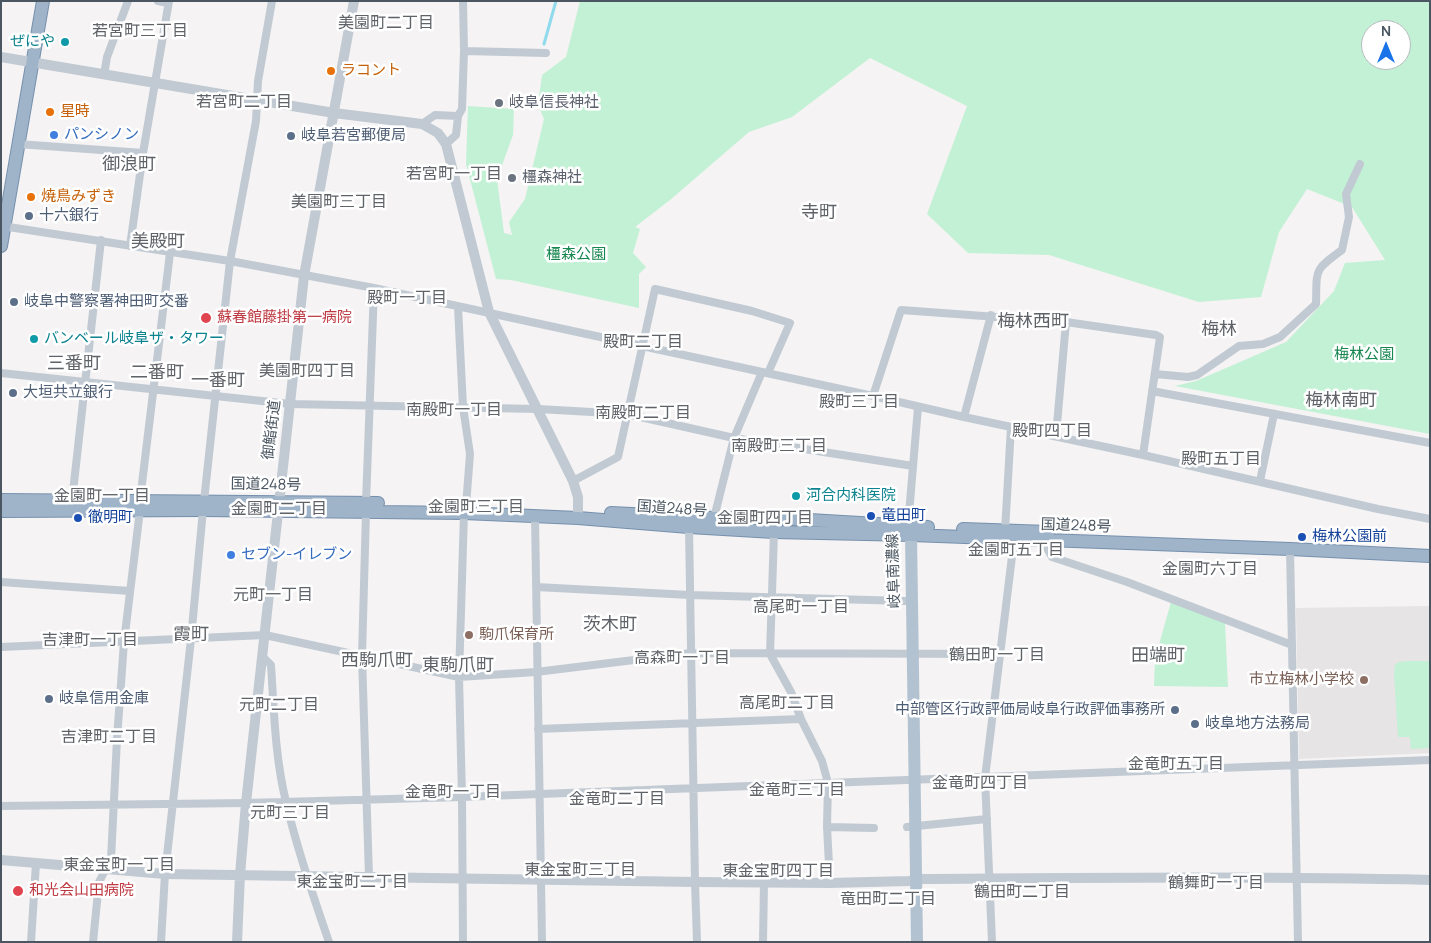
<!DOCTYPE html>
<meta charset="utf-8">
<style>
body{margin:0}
#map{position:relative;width:1431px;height:943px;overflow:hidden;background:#f5f3f3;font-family:Manrope,sans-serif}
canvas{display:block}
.frame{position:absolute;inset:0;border:2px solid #4a5661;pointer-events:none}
.north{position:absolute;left:1361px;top:20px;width:50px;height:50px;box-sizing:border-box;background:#fff;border:1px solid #b7bbc0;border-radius:50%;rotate:0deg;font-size:14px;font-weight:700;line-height:20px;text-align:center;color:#4a5661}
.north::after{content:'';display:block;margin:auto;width:18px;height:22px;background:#1a73e8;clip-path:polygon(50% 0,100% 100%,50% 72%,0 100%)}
</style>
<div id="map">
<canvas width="1431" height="943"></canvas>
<div class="frame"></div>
<div class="north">N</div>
</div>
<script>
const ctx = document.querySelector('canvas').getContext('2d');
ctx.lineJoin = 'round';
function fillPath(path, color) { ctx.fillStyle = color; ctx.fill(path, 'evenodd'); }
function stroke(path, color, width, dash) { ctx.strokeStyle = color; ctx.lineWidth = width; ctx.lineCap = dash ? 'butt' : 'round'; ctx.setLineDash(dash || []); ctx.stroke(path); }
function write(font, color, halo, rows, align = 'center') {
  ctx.font = font + ' Manrope,"Noto Sans JP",sans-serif'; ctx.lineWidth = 5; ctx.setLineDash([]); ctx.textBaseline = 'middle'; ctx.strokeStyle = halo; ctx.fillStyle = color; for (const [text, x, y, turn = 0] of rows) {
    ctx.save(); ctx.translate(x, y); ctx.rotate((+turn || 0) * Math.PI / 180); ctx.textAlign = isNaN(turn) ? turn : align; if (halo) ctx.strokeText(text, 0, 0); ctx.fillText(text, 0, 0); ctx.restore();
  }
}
const education = new Path2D(`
 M 1430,606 L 1430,753 L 1299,759 L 1296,608 Z`);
const green = new Path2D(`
 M 580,1 L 1430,1 L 1430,434 L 1175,386 L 1196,381 L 1286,342 L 1334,291 L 1345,263 L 1385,260 L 1352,207 L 1307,189 L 1279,232 L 1261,297 L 1199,302 L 1049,255 L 968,253 L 927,214 L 967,106 L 870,58 L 792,117 L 749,132 L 670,200 L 635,227 L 640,229 L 633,253 L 646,267 L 639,274 L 639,308 L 511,280 L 496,279 L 466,164 L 468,106 L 514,109 L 513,135 L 497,179 L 504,233 L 512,235 L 509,222 L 525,199 L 544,119 L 538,105 L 542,75 L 566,57 ZM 1371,30 L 1401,30 L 1401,60 L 1371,60 Z
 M 1171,602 L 1225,623 L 1228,687 L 1154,686 L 1155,659 Z
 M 1407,661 L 1430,661 L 1430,748 L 1411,749 L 1410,737 L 1398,737 L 1394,674 L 1395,665 L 1399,662 Z`);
const stream = new Path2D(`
 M 544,44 L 556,1`);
const minor = new Path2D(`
 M 158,1 L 168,3
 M 464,51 L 546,53
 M 104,75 L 107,57 L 128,1
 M 422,124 L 435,115 L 458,116 L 462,109 L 464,51 L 463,1
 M 18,144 L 143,153
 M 446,144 L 456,135 L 458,116
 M 2,226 L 230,261 L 374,288 L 873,396 L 964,417 L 1143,455 L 1378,509 L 1430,519
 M 130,246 L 143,153 L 169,1
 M 458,307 L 463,407 L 470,454 L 466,506
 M 1,373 L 290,404 L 538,409 L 627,414 L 734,438 L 913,466
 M 1155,374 L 1188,377 L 1197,375 L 1239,346 L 1263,344 L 1280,337 L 1316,304 C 1317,269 1313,271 1342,250 L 1349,217 L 1346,194 L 1360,164
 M 1152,391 L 1430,443
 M 873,396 L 901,310 L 1066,322 L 1156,335 L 1160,337 L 1143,455
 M 964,417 L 991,315
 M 1056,436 L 1066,322
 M 573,481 L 618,457 L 655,289 L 752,311 L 790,323 L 768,373
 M 1260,481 L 1274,414
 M 140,500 L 170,253
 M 72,501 L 101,240
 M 204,501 L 230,261 L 256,121 L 258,81 L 272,1
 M 366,503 L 374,288
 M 366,512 L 362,656 L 369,877
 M 535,517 L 542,942
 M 714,518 L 734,438 L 762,372
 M 908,526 L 918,407
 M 689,527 L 695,882 L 697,942
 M 1005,531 L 1011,427
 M 774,532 L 770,654 L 791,692 L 801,719 L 822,761 L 828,783 L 827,827 L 830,883
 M 1043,541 L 1052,557 L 1127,582 L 1292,645
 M 1290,549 L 1298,942
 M 1,582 L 130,591
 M 536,587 L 690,595 L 906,601
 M 1,647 L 265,635 L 459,677 L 536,672 L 691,653 L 1001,654
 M 262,656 L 271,665 C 274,711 275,757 286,802 C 297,849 313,896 329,942
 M 538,729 L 801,719
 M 1,806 L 246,803 L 462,797 L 1430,760
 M 827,827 L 874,828
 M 907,827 L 987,819
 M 31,942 L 36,863
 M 93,942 L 99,882 L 111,859 L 117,739 L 124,642 L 140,510
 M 161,942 L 165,874 L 191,639 L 203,510
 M 463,942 L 462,797 L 459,677 L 464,513
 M 763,942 L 764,883
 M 992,942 L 985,778 L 1014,540`);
const tertiary = new Path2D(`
 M 1,57 L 334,113 L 422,124 L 438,133 L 446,144 L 489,312 L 573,481 L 578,497 L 578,518
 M 1,860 L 165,874 L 695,882 L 830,883 L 909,881 L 917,879 C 1088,878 1259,876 1430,880
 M 237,942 L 240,875 L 246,803 L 304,276 L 354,1`);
const primary = new Path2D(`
 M 908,526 L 911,535 L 917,942`);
const trunk = new Path2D(`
 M 1,246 L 43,1
 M 1,500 L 378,503
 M 1,511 L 203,510 L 464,513 L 578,518 L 689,527 L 774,532 L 911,535 L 1290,549 L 1430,556
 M 611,513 L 714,518 L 775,518 L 928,527
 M 963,529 L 1048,532`);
const markers = [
 [65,42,5,"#0f9aa8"],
 [331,71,5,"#e8710a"],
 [499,103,5,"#6b7280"],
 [50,112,5,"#e8710a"],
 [54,135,5,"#3f7fe0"],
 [291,136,5,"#5c6f8a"],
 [512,178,5,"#6b7280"],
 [31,197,5,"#e8710a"],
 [29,216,5,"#5c6f8a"],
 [14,302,5,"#5c6f8a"],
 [206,318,6,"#e0444e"],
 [34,339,5,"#0f9aa8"],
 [13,393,5,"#5c6f8a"],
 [796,496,5,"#0f9aa8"],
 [871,516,5,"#1a4fb4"],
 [78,518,5,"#1a4fb4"],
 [1302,537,5,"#1a4fb4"],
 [231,555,5,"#3f7fe0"],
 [469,635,5,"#8d6e63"],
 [1364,680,5,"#8d6e63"],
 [49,699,5,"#5c6f8a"],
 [1175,710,5,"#5c6f8a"],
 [1195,724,5,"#5c6f8a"],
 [18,891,6,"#e0444e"]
];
const cultureNames = [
 ["ぜにや",55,42,"right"],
 ["バンベール岐阜ザ・タワー",44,339],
 ["河合内科医院",806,496]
];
const foodNames = [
 ["ラコント",341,71],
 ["星時",60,112],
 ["焼鳥みずき",41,197]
];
const worshipNames = [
 ["岐阜信長神社",509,103],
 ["橿森神社",522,178]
];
const shopNames = [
 ["パンシノン",64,135],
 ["セブン-イレブン",241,555]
];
const serviceNames = [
 ["岐阜若宮郵便局",301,136],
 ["十六銀行",39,216],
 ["岐阜中警察署神田町交番",24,302],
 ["大垣共立銀行",23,393],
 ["岐阜信用金庫",59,699],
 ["中部管区行政評価局岐阜行政評価事務所",1165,710,"right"],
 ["岐阜地方法務局",1205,724]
];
const parkNames = [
 ["橿森公園",576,255],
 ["梅林公園",1364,355]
];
const healthNames = [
 ["蘇春館藤掛第一病院",217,318],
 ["和光会山田病院",29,891]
];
const streetNames = [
 ["御鮨街道",272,430,-83],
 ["国道248号",266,485,1],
 ["国道248号",672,509,4],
 ["国道248号",1076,526,2],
 ["岐阜南濃線",894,571,-92]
];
const transitNames = [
 ["竜田町",881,516],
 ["徹明町",88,518],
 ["梅林公園前",1312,537]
];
const educationNames = [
 ["駒爪保育所",479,635],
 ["市立梅林小学校",1354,680,"right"]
];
const neighbourhoodNames = [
 ["美園町二丁目",386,24],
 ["若宮町三丁目",140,32],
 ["若宮町二丁目",244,103],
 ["若宮町一丁目",454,175],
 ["美園町三丁目",339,203],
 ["殿町一丁目",407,299],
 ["殿町二丁目",643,343],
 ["美園町四丁目",307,372],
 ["殿町三丁目",859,403],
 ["南殿町一丁目",454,411],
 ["南殿町二丁目",643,414],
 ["殿町四丁目",1052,432],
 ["南殿町三丁目",779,447],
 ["殿町五丁目",1221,460],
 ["金園町一丁目",102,497],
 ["金園町三丁目",476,508],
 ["金園町二丁目",279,510],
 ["金園町四丁目",765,519],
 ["金園町五丁目",1016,551],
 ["金園町六丁目",1210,570],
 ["元町一丁目",273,596],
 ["高尾町一丁目",801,608],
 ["吉津町一丁目",90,641],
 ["鶴田町一丁目",997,656],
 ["高森町一丁目",682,659],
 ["高尾町二丁目",787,704],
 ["元町二丁目",279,706],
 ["吉津町二丁目",109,738],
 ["金竜町五丁目",1176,765],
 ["金竜町四丁目",980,784],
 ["金竜町三丁目",797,791],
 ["金竜町一丁目",453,793],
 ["金竜町二丁目",617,800],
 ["元町三丁目",290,814],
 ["東金宝町一丁目",119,866],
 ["東金宝町三丁目",580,871],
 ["東金宝町四丁目",778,872],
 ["東金宝町二丁目",352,883],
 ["鶴舞町一丁目",1216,884],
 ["鶴田町二丁目",1022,893],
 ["竜田町二丁目",888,900]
];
const quarterNames = [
 ["御浪町",129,165],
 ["寺町",819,213],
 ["美殿町",158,242],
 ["梅林西町",1033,322],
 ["梅林",1219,330],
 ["三番町",74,364],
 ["二番町",157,373],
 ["一番町",218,381],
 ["梅林南町",1341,401],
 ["茨木町",610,625],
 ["霞町",191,635],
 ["田端町",1158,656],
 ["西駒爪町",377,661],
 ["東駒爪町",458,666]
];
fillPath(education, '#e6e4e5');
fillPath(green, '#c3f1d5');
stroke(stream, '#90daee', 3);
stroke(trunk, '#7690ad', 14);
stroke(minor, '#c1cad2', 8);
stroke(tertiary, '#c1cad2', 10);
stroke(primary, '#b3c2d1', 12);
stroke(trunk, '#9fb4c9', 12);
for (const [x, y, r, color] of markers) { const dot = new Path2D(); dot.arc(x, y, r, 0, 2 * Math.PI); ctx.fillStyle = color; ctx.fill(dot); stroke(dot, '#fff', 2); }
write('15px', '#0d838f', '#fff', cultureNames, 'left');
write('15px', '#c56008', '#fff', foodNames, 'left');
write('15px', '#5b616d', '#fff', worshipNames, 'left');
write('15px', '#366cbe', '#fff', shopNames, 'left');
write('15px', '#4e5e75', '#fff', serviceNames, 'left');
write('15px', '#17864f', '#fff', parkNames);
write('15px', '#be3a42', '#fff', healthNames, 'left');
write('15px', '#4a5661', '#fff', streetNames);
write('15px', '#164399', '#fff', transitNames, 'left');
write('15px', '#785e54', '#fff', educationNames, 'left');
write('16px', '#5f6368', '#fff', neighbourhoodNames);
write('18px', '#5f6368', '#fff', quarterNames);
</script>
